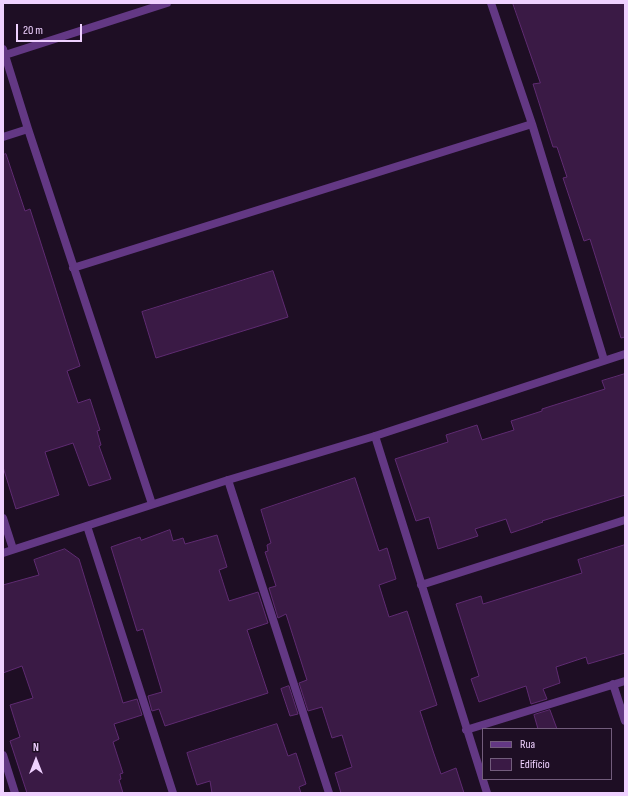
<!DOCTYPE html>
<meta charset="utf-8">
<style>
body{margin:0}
#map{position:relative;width:628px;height:796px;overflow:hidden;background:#1e0e24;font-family:"Sofia Sans Condensed",sans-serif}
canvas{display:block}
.frame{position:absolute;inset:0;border:4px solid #efd1ff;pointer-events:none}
.legend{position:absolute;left:482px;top:728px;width:130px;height:52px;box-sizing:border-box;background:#1e0e24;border:1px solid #725c7c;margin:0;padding:5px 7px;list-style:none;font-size:12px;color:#efd1ff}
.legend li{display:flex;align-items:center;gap:8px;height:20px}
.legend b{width:20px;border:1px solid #725c7c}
.north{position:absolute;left:16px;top:740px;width:40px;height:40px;-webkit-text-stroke:3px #1e0e24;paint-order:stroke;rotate:0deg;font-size:11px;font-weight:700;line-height:16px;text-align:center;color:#efd1ff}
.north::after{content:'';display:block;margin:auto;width:14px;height:18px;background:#efd1ff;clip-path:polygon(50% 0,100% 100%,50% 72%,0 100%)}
.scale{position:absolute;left:16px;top:24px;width:66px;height:18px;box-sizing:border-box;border:2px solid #efd1ff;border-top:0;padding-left:5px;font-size:12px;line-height:14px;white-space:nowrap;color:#efd1ff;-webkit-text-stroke:3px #1e0e24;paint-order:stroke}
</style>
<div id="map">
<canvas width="628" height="796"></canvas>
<div class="frame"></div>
<ul class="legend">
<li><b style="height:5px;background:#633884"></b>Rua</li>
<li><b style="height:11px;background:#3a1a45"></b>Edifício</li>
</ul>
<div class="north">N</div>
<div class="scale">20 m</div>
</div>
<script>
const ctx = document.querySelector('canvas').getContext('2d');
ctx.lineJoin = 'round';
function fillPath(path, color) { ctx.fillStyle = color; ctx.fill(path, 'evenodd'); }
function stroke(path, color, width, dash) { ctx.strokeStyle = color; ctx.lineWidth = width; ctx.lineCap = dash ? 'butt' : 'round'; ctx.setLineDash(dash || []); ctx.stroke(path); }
const building = new Path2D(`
 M 513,3 L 625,3 L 625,337 L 621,338 L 590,239 L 584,241 L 563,178 L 567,177 L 557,147 L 553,147 L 533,84 L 540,83 Z
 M 6,154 L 25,211 L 30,209 L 80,366 L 67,371 L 78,403 L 90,399 L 100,430 L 97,431 L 101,445 L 99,446 L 111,479 L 89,486 L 73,443 L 45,452 L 59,495 L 16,509 L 3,467 L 3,155 Z
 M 273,271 L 288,317 L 156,358 L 142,312 Z
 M 625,374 L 625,495 L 542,521 L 543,522 L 511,533 L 506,519 L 475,529 L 478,536 L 438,549 L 429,517 L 416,521 L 395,459 L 448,442 L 446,435 L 477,425 L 482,440 L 514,430 L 511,421 L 542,411 L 542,409 L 605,389 L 602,381 Z
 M 355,478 L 379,551 L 387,548 L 396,579 L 379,585 L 389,617 L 407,611 L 437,705 L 420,711 L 433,751 L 441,774 L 456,768 L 464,793 L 341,793 L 335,773 L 352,767 L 342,735 L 332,738 L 322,707 L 308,711 L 299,683 L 307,680 L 286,614 L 278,618 L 269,588 L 276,586 L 265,552 L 268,551 L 267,545 L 271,543 L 261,510 Z
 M 170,530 L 173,541 L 183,538 L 185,544 L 217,535 L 227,567 L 219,570 L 229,601 L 258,592 L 268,623 L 247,630 L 268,693 L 165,726 L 159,709 L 152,711 L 148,696 L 162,692 L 143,629 L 137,631 L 111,547 L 140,537 L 141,540 Z
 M 625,545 L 625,653 L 588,664 L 586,657 L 556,667 L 560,683 L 543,689 L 547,699 L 531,704 L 526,686 L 479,702 L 471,679 L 479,676 L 456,604 L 481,596 L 483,604 L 582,573 L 578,560 Z
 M 65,549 L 79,559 L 123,703 L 137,699 L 142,715 L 114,724 L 119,739 L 113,742 L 123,773 L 120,774 L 121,779 L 119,780 L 123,793 L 27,793 L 10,741 L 20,737 L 10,705 L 33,698 L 22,666 L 3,673 L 3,585 L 39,575 L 34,560 Z
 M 289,686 L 298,714 L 290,716 L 281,689 Z
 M 550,710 L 557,729 L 538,729 L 534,715 Z
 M 277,724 L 288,756 L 296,753 L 306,784 L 299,787 L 301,793 L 212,793 L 210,781 L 197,785 L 187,753 Z`);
const minor = new Path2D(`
 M 491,3 L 532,124 L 604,360
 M 3,49 L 28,129 L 152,504
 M 5,55 L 167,3
 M 3,137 L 28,129
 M 73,268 L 532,124
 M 375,436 L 487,793
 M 228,480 L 329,793
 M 3,518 L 13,549
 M 87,526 L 173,793
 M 421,585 L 625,520
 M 613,684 L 625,721
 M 466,730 L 625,681
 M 3,755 L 15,793`);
const tertiary = new Path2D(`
 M 3,553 L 228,480 L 375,436 L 625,354`);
fillPath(building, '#3a1a45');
stroke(building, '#5f2b72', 1);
stroke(minor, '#633884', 8);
stroke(tertiary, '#633884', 8);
</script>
